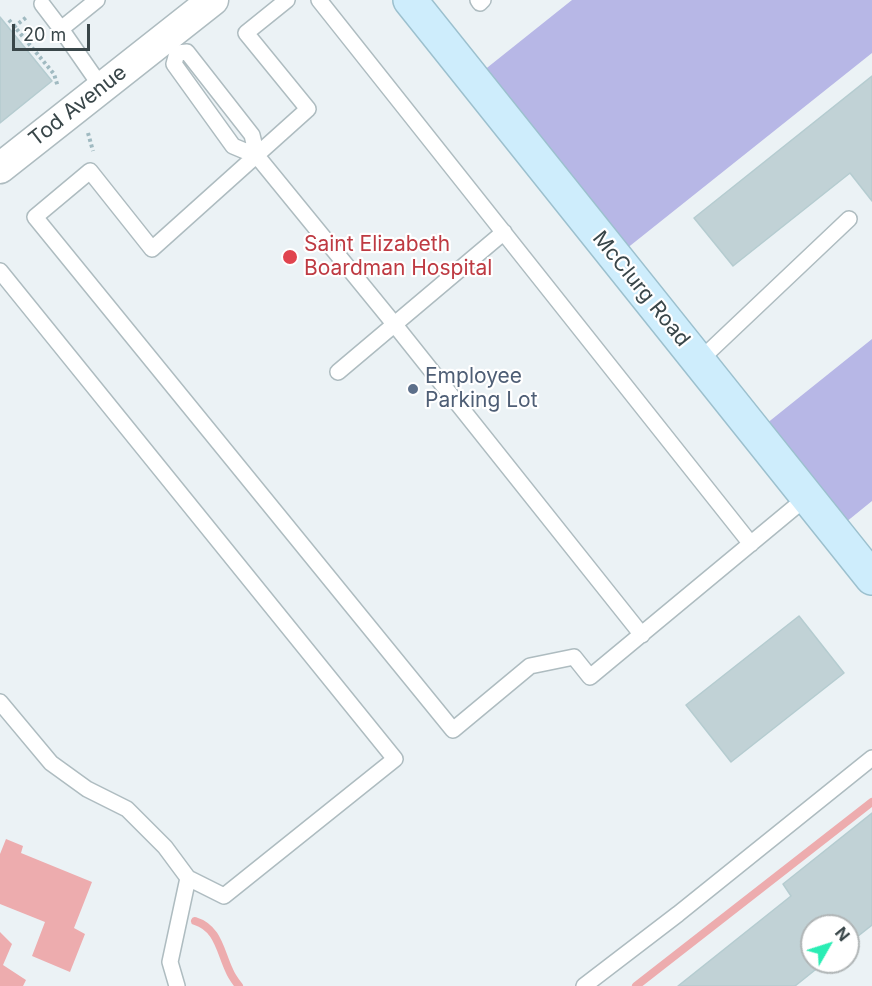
<!DOCTYPE html>
<style>
body{margin:0}
#map{position:relative;width:872px;height:986px;overflow:hidden;background:#ebf2f5;font-family:Inter,sans-serif}
canvas{display:block}
.north{position:absolute;left:800px;top:914px;width:60px;height:60px;box-sizing:border-box;background:#fff;border:2px solid #b0b5b6;border-radius:50%;rotate:51deg;font-size:16px;font-weight:700;line-height:24px;text-align:center;color:#394649}
.north::after{content:'';display:block;margin:auto;width:21px;height:27px;background:#2aedb4;clip-path:polygon(50% 0,100% 100%,50% 72%,0 100%)}
.scale{position:absolute;left:12px;top:24px;width:78px;height:27px;box-sizing:border-box;border:3px solid #394649;border-top:0;padding-left:8px;font-size:18px;line-height:21px;white-space:nowrap;color:#394649;-webkit-text-stroke:4px #fff;paint-order:stroke}
</style>
<div id="map">
<canvas width="872" height="986"></canvas>
<div class="north">N</div>
<div class="scale">20 m</div>
</div>
<script>
const ctx = document.querySelector('canvas').getContext('2d');
ctx.lineJoin = 'round';
function fillPath(path, color) { ctx.fillStyle = color; ctx.fill(path, 'evenodd'); }
function stroke(path, color, width, dash) { ctx.strokeStyle = color; ctx.lineWidth = width; ctx.lineCap = dash ? 'butt' : 'round'; ctx.setLineDash(dash || []); ctx.stroke(path); }
function write(font, color, halo, rows, align = 'center') {
  ctx.font = font + ' Inter,sans-serif'; ctx.lineWidth = 4.5; ctx.setLineDash([]); ctx.textBaseline = 'middle'; ctx.strokeStyle = halo; ctx.fillStyle = color; for (const [text, x, y, turn = 0] of rows) {
    ctx.save(); ctx.translate(x, y); ctx.rotate((+turn || 0) * Math.PI / 180); ctx.textAlign = isNaN(turn) ? turn : align; if (halo) ctx.strokeText(text, 0, 0); ctx.fillText(text, 0, 0); ctx.restore();
  }
}
const green = new Path2D(`
 M 572,0 L 872,0 L 872,53 L 616,257 L 473,79 Z
 M 872,339 L 872,501 L 835,531 L 756,432 Z`);
const water = new Path2D(`
 M 6,839 L 23,846 L 21,853 L 92,882 L 74,928 L 85,934 L 70,972 L 32,956 L 45,922 L 0,904 L 0,854 Z
 M 0,932 L 12,944 L 3,965 L 26,980 L 23,986 L 0,986 Z`);
const stream = new Path2D(`
 M 195,921 C 218,928 220,951 229,970 C 231,975 235,981 239,986
 M 636,986 L 872,802`);
const building = new Path2D(`
 M 0,17 L 52,81 L 0,123 Z
 M 872,76 L 872,201 L 850,173 L 733,266 L 694,218 Z
 M 799,616 L 844,673 L 731,762 L 686,705 Z
 M 872,813 L 872,925 L 848,944 L 848,926 L 812,926 L 812,962 L 825,962 L 795,986 L 678,986 L 791,896 L 783,884 Z`);
const path = new Path2D(`
 M 9,20 L 54,74 L 58,87
 M 14,27 L 28,16
 M 88,133 L 93,151`);
const lane = new Path2D(`
 M 97,0 L 61,29 L 102,88
 M 287,0 L 246,33 L 308,109 L 152,249 L 90,171 L 35,217 L 453,730 L 530,666 L 574,657 L 590,677 L 807,497
 M 319,0 L 751,544
 M 478,0 L 480,3 L 483,0
 M 42,4 L 61,29
 M 177,53 L 187,52 L 252,135 L 257,156 L 395,325 L 642,635
 M 177,53 L 174,64 L 233,146 L 257,156
 M 0,271 L 395,759 L 224,896 L 188,878
 M 699,361 L 849,219
 M 338,372 L 504,232
 M 0,702 L 51,763 L 87,789 L 127,809 L 165,847 L 188,878 L 170,962 L 177,986
 M 584,986 L 678,914 L 872,758`);
const street = new Path2D(`
 M 0,168 L 213,0`);
const secondary = new Path2D(`
 M 410,0 L 872,578`);
const markers = [
 [290,257,8,"#e0444e"],
 [413,389,6,"#5c6f8a"]
];
const streetNames = [
 ["Tod Avenue",78,106,-38],
 ["McClurg Road",641,289,51]
];
const healthNames = [
 ["Saint Elizabeth",304,245],
 ["Boardman Hospital",304,269]
];
const serviceNames = [
 ["Employee",425,377],
 ["Parking Lot",425,401]
];
fillPath(green, '#b7b7e6');
fillPath(water, '#edacae');
stroke(stream, '#edacae', 8);
fillPath(building, '#c1d2d6');
stroke(building, '#b5ccd0', 1.5);
stroke(lane, '#aebcc0', 18);
stroke(street, '#aebcc0', 33);
stroke(secondary, '#9cc0ce', 36);
stroke(path, '#a0bac1', 4, [3, 3]);
stroke(lane, '#fff', 15);
stroke(street, '#fff', 30);
stroke(secondary, '#ceedfc', 33);
for (const [x, y, r, color] of markers) { const dot = new Path2D(); dot.arc(x, y, r, 0, 2 * Math.PI); ctx.fillStyle = color; ctx.fill(dot); stroke(dot, '#fff', 2); }
write('21px', '#394649', '#fff', streetNames);
write('21px', '#be3a42', '#fff', healthNames, 'left');
write('21px', '#4e5e75', '#fff', serviceNames, 'left');
</script>
